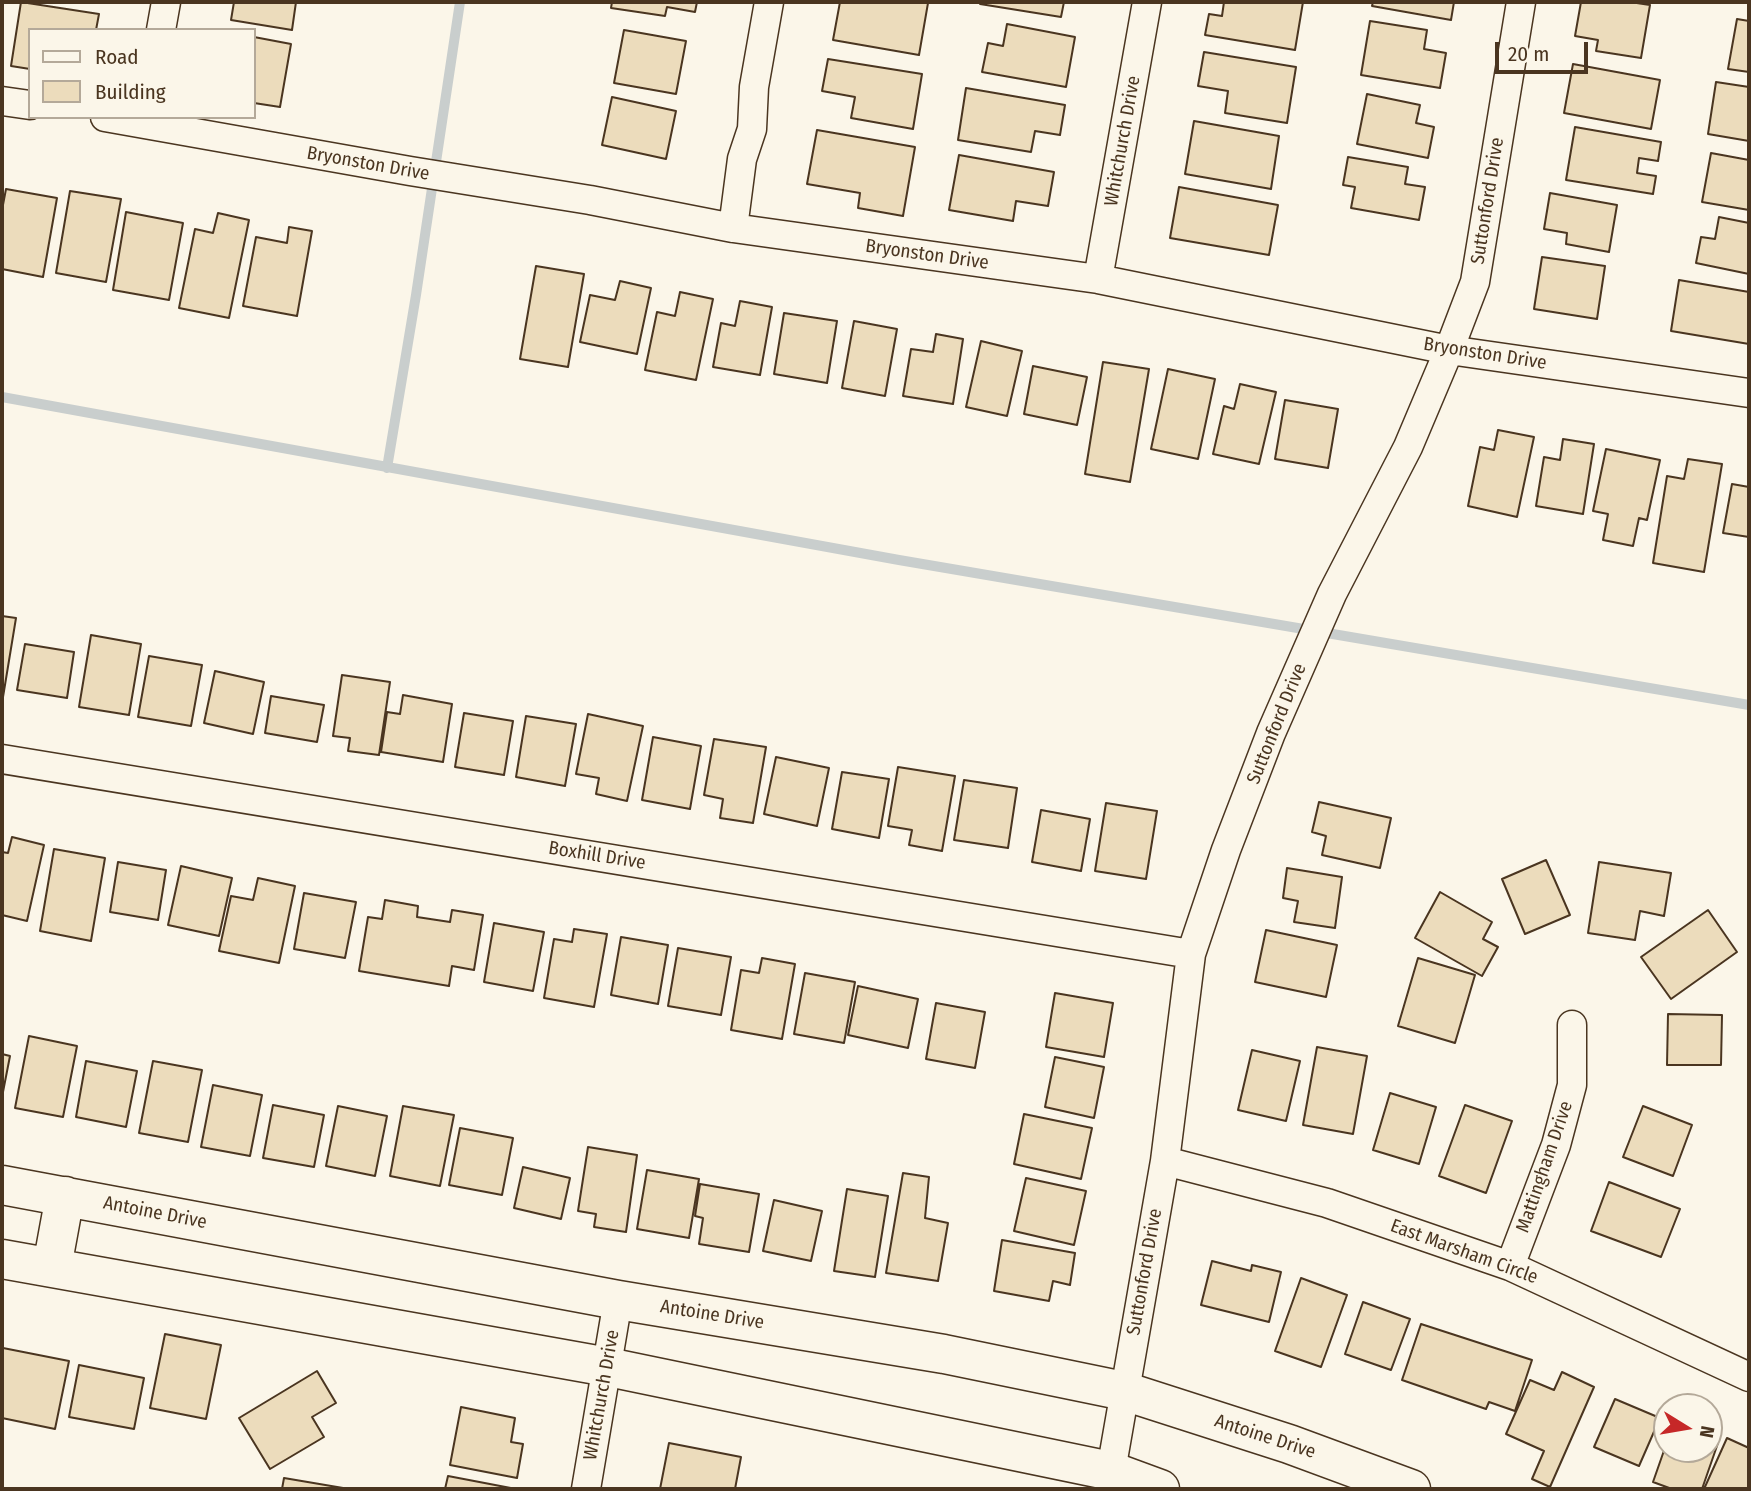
<!DOCTYPE html>
<style>
body{margin:0}
#map{position:relative;width:1751px;height:1491px;overflow:hidden;background:#fbf6e9;font-family:"Fira Sans Condensed",sans-serif}
canvas{display:block}
.frame{position:absolute;inset:0;border:4px solid #4a3520;pointer-events:none}
.legend{position:absolute;left:28px;top:28px;width:228px;height:91px;box-sizing:border-box;background:#fbf6e9;border:2px solid #b4a999;margin:0;padding:9px 12px;list-style:none;font-size:21px;color:#4a3520}
.legend li{display:flex;align-items:center;gap:14px;height:35px}
.legend b{width:35px;border:2px solid #b4a999}
.north{position:absolute;left:1653px;top:1393px;width:70px;height:70px;box-sizing:border-box;background:#fbf6e9;border:2px solid #b4a999;border-radius:50%;rotate:101deg;font-size:19px;font-weight:700;line-height:28px;text-align:center;color:#4a3520}
.north::after{content:'';display:block;margin:auto;width:24px;height:32px;background:#c62828;clip-path:polygon(50% 0,100% 100%,50% 72%,0 100%)}
.scale{position:absolute;left:1495px;top:42px;width:93px;height:32px;box-sizing:border-box;border:4px solid #4a3520;border-top:0;padding-left:9px;font-size:21px;line-height:24px;white-space:nowrap;color:#4a3520;-webkit-text-stroke:5px #fbf6e9;paint-order:stroke}
</style>
<div id="map">
<canvas width="1751" height="1491"></canvas>
<div class="frame"></div>
<ul class="legend">
<li><b style="height:9px;background:#fbf6e9"></b>Road</li>
<li><b style="height:19px;background:#ecdcbc"></b>Building</li>
</ul>
<div class="north">N</div>
<div class="scale">20 m</div>
</div>
<script>
const ctx = document.querySelector('canvas').getContext('2d');
ctx.lineJoin = 'round';
function stroke(path, color, width, dash) { ctx.strokeStyle = color; ctx.lineWidth = width; ctx.lineCap = dash ? 'butt' : 'round'; ctx.setLineDash(dash || []); ctx.stroke(path); }
function fillPath(path, color) { ctx.fillStyle = color; ctx.fill(path, 'evenodd'); }
function write(font, color, halo, rows, align = 'center') {
  ctx.font = font + ' "Fira Sans Condensed",sans-serif'; ctx.lineWidth = 5; ctx.setLineDash([]); ctx.textBaseline = 'middle'; ctx.strokeStyle = halo; ctx.fillStyle = color; for (const [text, x, y, turn = 0] of rows) {
    ctx.save(); ctx.translate(x, y); ctx.rotate((+turn || 0) * Math.PI / 180); ctx.textAlign = isNaN(turn) ? turn : align; if (halo) ctx.strokeText(text, 0, 0); ctx.fillText(text, 0, 0); ctx.restore();
  }
}
const stream = new Path2D(`
 M 2,397 L 899,560 L 1749,705
 M 387,468 L 416,295 L 460,2`);
const building = new Path2D(`
 M 21,2 L 99,14 L 96,30 L 30,30 L 30,69 L 11,66 Z
 M 234,2 L 296,2 L 292,30 L 231,20 Z
 M 612,2 L 697,2 L 695,12 L 667,7 L 665,16 L 611,8 Z
 M 840,2 L 928,3 L 919,55 L 833,40 Z
 M 981,2 L 1064,2 L 1061,17 L 980,4 Z
 M 1224,2 L 1303,2 L 1295,50 L 1205,35 L 1209,14 L 1222,16 Z
 M 1373,2 L 1454,2 L 1451,20 L 1372,6 Z
 M 1581,2 L 1630,2 L 1650,5 L 1641,58 L 1596,51 L 1598,40 L 1575,36 Z
 M 1737,19 L 1749,21 L 1749,72 L 1728,69 Z
 M 1370,21 L 1427,30 L 1424,49 L 1446,53 L 1440,88 L 1361,75 Z
 M 1007,24 L 1075,37 L 1066,87 L 982,72 L 988,43 L 1003,46 Z
 M 624,30 L 686,41 L 676,94 L 614,83 Z
 M 254,37 L 291,44 L 280,107 L 254,103 Z
 M 1204,52 L 1296,67 L 1287,123 L 1225,113 L 1228,91 L 1198,86 Z
 M 828,59 L 922,74 L 913,129 L 851,118 L 855,97 L 822,91 Z
 M 1573,64 L 1660,80 L 1651,129 L 1564,113 Z
 M 1716,82 L 1749,87 L 1749,141 L 1708,134 Z
 M 966,88 L 1065,105 L 1060,135 L 1035,131 L 1031,152 L 958,140 Z
 M 1367,94 L 1420,105 L 1416,123 L 1434,127 L 1428,158 L 1357,144 Z
 M 612,97 L 676,111 L 666,159 L 602,145 Z
 M 1194,121 L 1279,136 L 1271,189 L 1185,174 Z
 M 1575,127 L 1661,142 L 1658,161 L 1639,158 L 1637,173 L 1656,176 L 1653,194 L 1566,180 Z
 M 817,130 L 915,147 L 903,216 L 858,208 L 860,193 L 807,184 Z
 M 1711,153 L 1749,160 L 1749,210 L 1702,202 Z
 M 959,155 L 1054,172 L 1048,206 L 1016,201 L 1013,221 L 949,210 Z
 M 1348,157 L 1408,167 L 1405,184 L 1425,187 L 1419,220 L 1351,208 L 1355,187 L 1343,185 Z
 M 1179,187 L 1278,205 L 1269,255 L 1170,238 Z
 M 6,189 L 57,198 L 43,277 L 2,269 L 2,210 Z
 M 70,191 L 121,199 L 106,282 L 56,273 Z
 M 1550,193 L 1617,205 L 1609,252 L 1566,244 L 1567,233 L 1544,229 Z
 M 126,212 L 183,223 L 169,300 L 113,290 Z
 M 218,213 L 249,220 L 229,318 L 179,308 L 195,229 L 213,233 Z
 M 1719,217 L 1749,223 L 1749,274 L 1696,263 L 1701,237 L 1715,239 Z
 M 289,227 L 312,231 L 297,316 L 243,306 L 256,237 L 287,243 Z
 M 1542,257 L 1605,266 L 1597,319 L 1534,309 Z
 M 536,266 L 584,274 L 568,367 L 520,359 Z
 M 1679,280 L 1749,292 L 1749,344 L 1671,331 Z
 M 620,281 L 651,288 L 637,354 L 580,342 L 590,295 L 615,300 Z
 M 680,292 L 713,299 L 696,380 L 645,370 L 657,312 L 675,316 Z
 M 740,301 L 772,307 L 760,375 L 713,367 L 721,323 L 735,326 Z
 M 784,313 L 837,321 L 827,383 L 774,374 Z
 M 854,321 L 897,329 L 885,396 L 842,388 Z
 M 936,334 L 963,339 L 953,404 L 903,396 L 911,349 L 933,352 Z
 M 981,341 L 1022,351 L 1007,416 L 966,407 Z
 M 1103,362 L 1149,369 L 1130,482 L 1085,474 Z
 M 1033,366 L 1087,377 L 1077,425 L 1024,414 Z
 M 1168,369 L 1215,379 L 1198,459 L 1151,449 Z
 M 1240,384 L 1276,392 L 1259,464 L 1213,454 L 1224,406 L 1234,409 Z
 M 1285,400 L 1338,409 L 1328,468 L 1275,459 Z
 M 1498,430 L 1534,437 L 1517,517 L 1468,506 L 1480,447 L 1494,450 Z
 M 1563,439 L 1594,444 L 1583,514 L 1536,506 L 1544,457 L 1560,460 Z
 M 1606,449 L 1660,460 L 1647,520 L 1639,518 L 1633,546 L 1603,540 L 1608,514 L 1593,511 Z
 M 1688,459 L 1722,464 L 1704,572 L 1653,563 L 1667,476 L 1684,479 Z
 M 1732,484 L 1749,487 L 1749,537 L 1723,533 Z
 M 2,616 L 16,618 L 3,697 L 2,697 Z
 M 91,635 L 141,644 L 129,715 L 79,707 Z
 M 25,644 L 74,652 L 67,698 L 17,690 Z
 M 149,656 L 202,665 L 191,726 L 138,717 Z
 M 215,671 L 264,682 L 253,734 L 204,723 Z
 M 342,675 L 390,682 L 379,755 L 348,751 L 350,738 L 333,736 Z
 M 403,695 L 452,704 L 443,762 L 381,752 L 387,712 L 400,714 Z
 M 271,696 L 324,705 L 317,742 L 265,733 Z
 M 464,713 L 513,721 L 504,775 L 455,767 Z
 M 588,714 L 643,726 L 627,801 L 596,794 L 599,778 L 576,774 Z
 M 526,716 L 576,724 L 565,786 L 516,777 Z
 M 653,737 L 701,746 L 690,809 L 642,800 Z
 M 714,739 L 766,747 L 753,823 L 720,818 L 723,799 L 704,795 Z
 M 776,757 L 829,768 L 817,826 L 764,814 Z
 M 898,767 L 955,776 L 942,851 L 909,845 L 912,830 L 888,826 Z
 M 842,772 L 889,779 L 879,838 L 832,829 Z
 M 964,780 L 1017,788 L 1008,848 L 954,840 Z
 M 1319,802 L 1391,818 L 1380,868 L 1322,855 L 1326,836 L 1312,832 Z
 M 1106,803 L 1157,811 L 1146,879 L 1095,871 Z
 M 1041,810 L 1090,819 L 1081,871 L 1032,862 Z
 M 12,837 L 44,845 L 27,921 L 2,915 L 2,852 L 8,853 Z
 M 54,849 L 105,858 L 91,941 L 40,931 Z
 M 1546,860 L 1570,915 L 1525,934 L 1502,879 Z
 M 118,862 L 166,870 L 158,920 L 110,912 Z
 M 1599,862 L 1671,873 L 1664,916 L 1640,911 L 1635,940 L 1588,933 Z
 M 181,866 L 232,878 L 219,936 L 168,925 Z
 M 1287,868 L 1342,877 L 1335,928 L 1294,922 L 1298,901 L 1283,898 Z
 M 258,878 L 295,886 L 279,963 L 219,951 L 231,896 L 253,900 Z
 M 1440,892 L 1492,922 L 1483,939 L 1498,947 L 1482,976 L 1415,938 Z
 M 304,893 L 356,902 L 345,958 L 294,949 Z
 M 385,900 L 418,906 L 417,917 L 450,922 L 452,910 L 483,915 L 474,970 L 452,966 L 449,986 L 359,971 L 368,917 L 382,919 Z
 M 1708,910 L 1737,952 L 1671,999 L 1641,957 Z
 M 494,923 L 544,932 L 533,991 L 484,982 Z
 M 574,929 L 607,934 L 594,1007 L 544,998 L 554,939 L 572,942 Z
 M 1266,930 L 1337,945 L 1326,997 L 1255,982 Z
 M 621,937 L 668,945 L 658,1004 L 611,995 Z
 M 678,948 L 731,957 L 721,1015 L 668,1006 Z
 M 762,958 L 795,964 L 782,1039 L 731,1030 L 741,970 L 759,973 Z
 M 1418,958 L 1475,975 L 1455,1043 L 1398,1026 Z
 M 805,973 L 855,982 L 844,1043 L 794,1034 Z
 M 858,986 L 918,999 L 908,1048 L 848,1035 Z
 M 1055,993 L 1113,1003 L 1104,1057 L 1046,1047 Z
 M 936,1003 L 985,1012 L 975,1068 L 926,1059 Z
 M 1668,1014 L 1722,1015 L 1721,1065 L 1667,1065 Z
 M 29,1036 L 77,1046 L 63,1117 L 15,1108 Z
 M 1317,1047 L 1367,1056 L 1353,1134 L 1303,1125 Z
 M 1252,1050 L 1300,1061 L 1286,1121 L 1238,1110 Z
 M 2,1054 L 10,1056 L 2,1097 Z
 M 1055,1057 L 1104,1067 L 1094,1118 L 1045,1107 Z
 M 86,1061 L 137,1071 L 126,1127 L 76,1117 Z
 M 153,1061 L 202,1070 L 188,1142 L 139,1133 Z
 M 213,1085 L 262,1095 L 250,1156 L 201,1147 Z
 M 1390,1093 L 1436,1107 L 1419,1164 L 1373,1150 Z
 M 273,1105 L 324,1115 L 314,1167 L 263,1158 Z
 M 1465,1105 L 1512,1121 L 1486,1193 L 1439,1176 Z
 M 338,1106 L 387,1116 L 375,1176 L 326,1166 Z
 M 403,1106 L 454,1115 L 440,1186 L 390,1176 Z
 M 1643,1106 L 1692,1125 L 1673,1176 L 1623,1157 Z
 M 1024,1114 L 1092,1128 L 1081,1179 L 1014,1164 Z
 M 460,1128 L 513,1138 L 502,1195 L 449,1185 Z
 M 588,1147 L 637,1155 L 626,1232 L 594,1227 L 596,1214 L 578,1211 Z
 M 523,1167 L 570,1178 L 561,1219 L 514,1208 Z
 M 647,1170 L 699,1179 L 689,1238 L 637,1229 Z
 M 903,1173 L 929,1177 L 925,1218 L 948,1223 L 938,1281 L 886,1273 Z
 M 1026,1178 L 1086,1191 L 1074,1245 L 1014,1231 Z
 M 1609,1182 L 1680,1209 L 1661,1257 L 1591,1231 Z
 M 700,1184 L 759,1194 L 749,1252 L 699,1244 L 703,1218 L 695,1216 Z
 M 847,1189 L 888,1196 L 875,1277 L 834,1271 Z
 M 774,1200 L 822,1211 L 811,1261 L 763,1251 Z
 M 1002,1240 L 1075,1253 L 1070,1285 L 1053,1281 L 1049,1301 L 994,1291 Z
 M 1212,1261 L 1251,1271 L 1252,1265 L 1281,1272 L 1269,1322 L 1201,1305 Z
 M 1301,1278 L 1347,1295 L 1321,1367 L 1275,1351 Z
 M 1363,1302 L 1410,1319 L 1391,1370 L 1345,1354 Z
 M 1421,1324 L 1532,1360 L 1515,1411 L 1489,1402 L 1486,1409 L 1402,1380 Z
 M 165,1334 L 221,1345 L 206,1419 L 150,1408 Z
 M 3,1348 L 69,1361 L 55,1429 L 2,1418 Z
 M 79,1365 L 144,1378 L 134,1429 L 69,1417 Z
 M 317,1371 L 336,1403 L 312,1417 L 324,1437 L 270,1469 L 239,1418 Z
 M 1562,1372 L 1594,1387 L 1550,1487 L 1532,1479 L 1544,1451 L 1506,1434 L 1530,1380 L 1554,1390 Z
 M 1615,1399 L 1660,1418 L 1639,1466 L 1594,1447 Z
 M 461,1407 L 515,1418 L 511,1442 L 523,1444 L 517,1478 L 450,1465 Z
 M 1727,1438 L 1749,1448 L 1749,1489 L 1704,1489 Z
 M 1709,1439 L 1718,1443 L 1702,1489 L 1672,1489 L 1653,1482 L 1667,1442 L 1667,1449 L 1709,1449 Z
 M 669,1443 L 741,1457 L 735,1489 L 660,1489 Z
 M 448,1476 L 516,1489 L 445,1489 Z
 M 284,1478 L 349,1489 L 282,1489 Z`);
const street = new Path2D(`
 M 161,30 L 166,2
 M 2,101 L 30,105
 M 105,117 L 410,171 L 590,200 L 733,228 L 1098,279 L 1449,350 L 1749,393
 M 733,228 L 742,159 L 752,129 L 754,87 L 769,2
 M 1098,279 L 1147,2
 M 2,759 L 1191,954
 M 1165,1161 L 1327,1203 L 1510,1266 L 1749,1377
 M 1510,1266 L 1556,1145 L 1572,1085 L 1572,1025
 M 1111,1471 L 1165,1161 L 1191,954 L 1226,850 L 1271,733 L 1332,594 L 1408,447 L 1449,350 L 1475,282 L 1521,2
 M 586,1489 L 618,1300`);
const secondary = new Path2D(`
 M 2,1185 L 618,1300 L 944,1354 L 1124,1391 L 1289,1444 L 1411,1489
 M 2,1259 L 608,1367 L 1111,1471 L 1160,1489
 M 52,1267 L 65,1196`);
const streetNames = [
 ["Whitchurch Drive",1123,141,-80],
 ["Bryonston Drive",368,164,10],
 ["Suttonford Drive",1488,201,-81],
 ["Bryonston Drive",927,255,8],
 ["Bryonston Drive",1485,354,9],
 ["Suttonford Drive",1277,724,-68],
 ["Boxhill Drive",597,856,9],
 ["Mattingham Drive",1545,1167,-71],
 ["Antoine Drive",155,1213,11],
 ["East Marsham Circle",1464,1252,20],
 ["Suttonford Drive",1145,1272,-80],
 ["Antoine Drive",712,1315,9],
 ["Whitchurch Drive",602,1395,-80],
 ["Antoine Drive",1265,1437,18]
];
stroke(stream, '#c9cecd', 10);
fillPath(building, '#ecdcbc');
stroke(building, '#4a3520', 2);
stroke(street, '#4a3520', 31);
stroke(secondary, '#4a3520', 41);
stroke(street, '#fbf6e9', 28);
stroke(secondary, '#fbf6e9', 38);
write('19px', '#4a3520', '#fbf6e9', streetNames);
</script>
